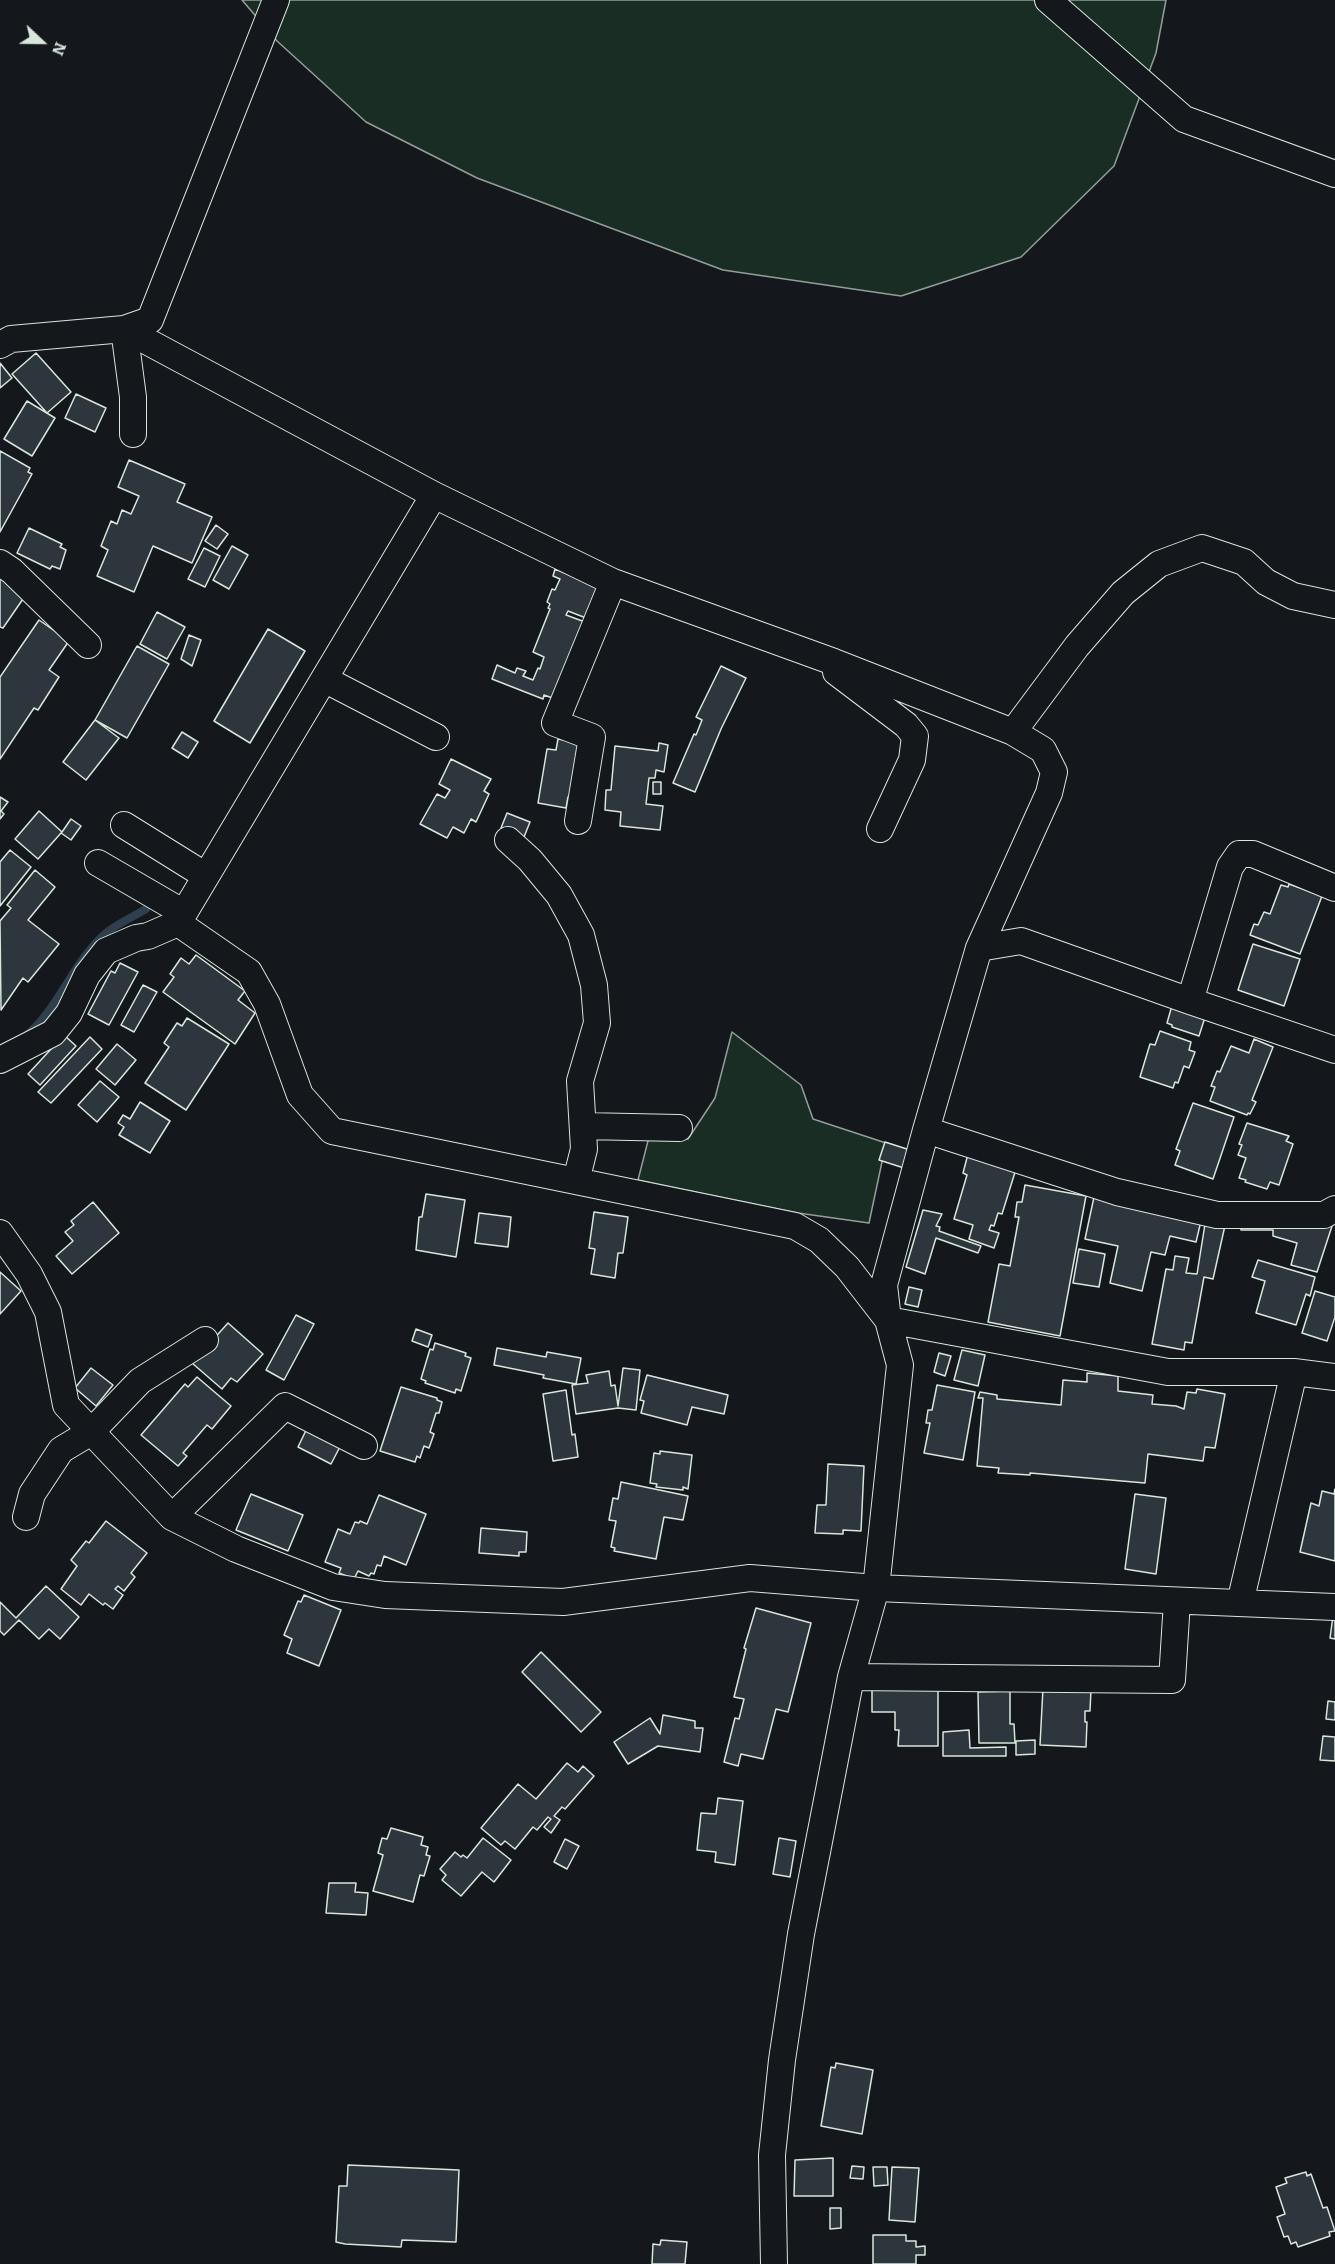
<!DOCTYPE html>
<style>
body{margin:0}
#map{position:relative;width:1335px;height:2264px;overflow:hidden;background:#14181c;font-family:Bitter,serif}
canvas{display:block}
.north{position:absolute;left:12px;top:12px;width:60px;height:60px;-webkit-text-stroke:4px #14181c;paint-order:stroke;rotate:112deg;font-size:16px;font-weight:700;line-height:24px;text-align:center;color:#d8e6dc}
.north::after{content:'';display:block;margin:auto;width:21px;height:27px;background:#d8e6dc;clip-path:polygon(50% 0,100% 100%,50% 72%,0 100%)}
</style>
<div id="map">
<canvas width="1335" height="2264"></canvas>
<div class="north">N</div>
</div>
<script>
const ctx = document.querySelector('canvas').getContext('2d');
ctx.lineJoin = 'round';
function fillPath(path, color) { ctx.fillStyle = color; ctx.fill(path, 'evenodd'); }
function stroke(path, color, width, dash) { ctx.strokeStyle = color; ctx.lineWidth = width; ctx.lineCap = dash ? 'butt' : 'round'; ctx.setLineDash(dash || []); ctx.stroke(path); }
const green = new Path2D(`
 M 242,0 L 1166,0 L 1156,53 L 1114,166 L 1021,257 L 901,296 L 723,270 L 477,178 L 366,122 L 277,41 Z
 M 732,1032 L 801,1085 L 813,1119 L 886,1143 L 869,1223 L 798,1213 L 638,1180 L 649,1137 L 688,1139 L 715,1098 Z`);
const stream = new Path2D(`
 M 24,1037 C 58,1011 73,961 106,933 C 117,924 133,917 146,909`);
const building = new Path2D(`
 M 36,353 L 71,392 L 47,413 L 12,374 Z
 M 0,363 L 12,378 L 0,388 Z
 M 76,394 L 106,408 L 95,432 L 65,418 Z
 M 27,401 L 55,418 L 32,456 L 4,439 Z
 M 0,451 L 30,468 L 28,472 L 32,474 L 0,532 Z
 M 129,460 L 185,484 L 177,502 L 212,517 L 192,563 L 153,546 L 134,592 L 97,576 L 108,550 L 101,546 L 111,521 L 117,524 L 122,510 L 131,514 L 139,496 L 118,487 Z
 M 216,525 L 228,534 L 217,549 L 205,541 Z
 M 29,528 L 62,544 L 60,547 L 66,550 L 60,569 L 52,566 L 50,569 L 17,553 Z
 M 232,546 L 248,555 L 229,589 L 213,580 Z
 M 204,548 L 220,556 L 205,587 L 188,579 Z
 M 555,569 L 599,587 L 586,618 L 568,611 L 566,615 L 585,622 L 555,699 L 544,695 L 543,699 L 492,679 L 497,665 L 515,673 L 517,668 L 526,671 L 523,676 L 533,680 L 538,668 L 540,669 L 544,657 L 533,652 L 550,609 L 548,608 L 550,604 L 547,602 L 552,589 L 555,590 L 560,579 L 553,576 Z
 M 0,578 L 25,596 L 3,628 L 0,627 Z
 M 157,612 L 185,627 L 167,659 L 140,644 Z
 M 39,620 L 69,641 L 49,670 L 59,677 L 38,710 L 34,708 L 0,759 L 0,677 Z
 M 268,629 L 305,651 L 250,743 L 214,721 Z
 M 189,635 L 201,640 L 192,666 L 181,659 Z
 M 137,646 L 169,664 L 127,738 L 95,720 Z
 M 721,666 L 746,678 L 721,729 L 695,792 L 673,783 L 694,734 L 696,735 L 702,720 L 696,717 Z
 M 95,720 L 119,738 L 86,780 L 63,762 Z
 M 182,732 L 198,742 L 188,758 L 172,748 Z
 M 558,739 L 581,743 L 572,798 L 568,797 L 566,808 L 538,803 L 547,749 L 556,750 Z
 M 659,743 L 668,745 L 664,772 L 656,770 L 655,778 L 649,778 L 646,804 L 663,806 L 660,830 L 620,826 L 621,812 L 605,810 L 606,790 L 611,790 L 615,746 L 658,751 Z
 M 451,759 L 491,779 L 484,791 L 489,794 L 476,822 L 471,819 L 464,833 L 453,827 L 447,838 L 420,824 L 437,794 L 445,798 L 450,790 L 439,784 Z
 M 653,782 L 661,782 L 661,794 L 653,794 Z
 M 0,797 L 8,802 L 1,811 L 4,814 L 0,819 Z
 M 39,811 L 62,832 L 71,819 L 81,826 L 71,840 L 61,833 L 38,859 L 15,839 Z
 M 507,813 L 530,822 L 524,837 L 501,828 Z
 M 10,850 L 31,867 L 0,906 L 0,862 Z
 M 35,870 L 55,887 L 28,920 L 59,944 L 28,982 L 23,978 L 1,1010 L 0,921 L 11,908 L 7,905 Z
 M 1289,884 L 1322,896 L 1300,954 L 1250,935 L 1254,924 L 1258,925 L 1264,912 L 1270,914 L 1281,885 L 1288,887 Z
 M 1253,944 L 1300,959 L 1284,1006 L 1238,990 Z
 M 196,955 L 245,991 L 238,1000 L 255,1013 L 235,1044 L 163,992 L 174,977 L 170,974 L 181,958 L 189,964 Z
 M 120,963 L 138,972 L 109,1025 L 88,1014 L 111,971 L 115,973 Z
 M 143,985 L 157,992 L 134,1032 L 121,1025 Z
 M 1173,1002 L 1206,1014 L 1199,1036 L 1172,1027 L 1172,1025 L 1167,1023 Z
 M 187,1018 L 229,1044 L 186,1110 L 145,1083 L 169,1047 L 164,1043 L 177,1023 L 182,1026 Z
 M 1160,1031 L 1191,1042 L 1189,1050 L 1195,1052 L 1189,1068 L 1184,1066 L 1178,1083 L 1175,1082 L 1173,1088 L 1140,1077 L 1150,1044 L 1155,1045 Z
 M 64,1035 L 76,1046 L 40,1085 L 28,1074 Z
 M 90,1037 L 102,1049 L 51,1103 L 38,1092 Z
 M 1254,1039 L 1273,1047 L 1252,1100 L 1256,1102 L 1250,1114 L 1248,1113 L 1247,1115 L 1210,1101 L 1215,1087 L 1211,1086 L 1217,1071 L 1220,1072 L 1231,1046 L 1249,1053 Z
 M 117,1044 L 136,1060 L 115,1085 L 96,1069 Z
 M 100,1081 L 119,1097 L 97,1122 L 78,1105 Z
 M 140,1102 L 170,1121 L 150,1153 L 119,1135 L 124,1127 L 118,1123 L 123,1115 L 130,1119 Z
 M 1193,1103 L 1234,1117 L 1213,1179 L 1175,1165 L 1180,1151 L 1176,1149 Z
 M 1247,1123 L 1289,1136 L 1286,1141 L 1293,1144 L 1279,1185 L 1270,1182 L 1267,1189 L 1245,1182 L 1246,1180 L 1239,1178 L 1246,1158 L 1238,1155 L 1242,1145 L 1239,1144 Z
 M 885,1142 L 910,1150 L 904,1168 L 879,1160 Z
 M 968,1154 L 1016,1169 L 1002,1214 L 998,1213 L 994,1226 L 991,1225 L 989,1230 L 999,1233 L 994,1248 L 969,1239 L 973,1225 L 954,1219 L 967,1175 L 963,1173 Z
 M 1025,1185 L 1086,1196 L 1060,1336 L 988,1322 L 999,1264 L 1010,1266 L 1019,1217 L 1015,1217 L 1017,1202 L 1022,1202 Z
 M 426,1194 L 465,1200 L 456,1257 L 416,1250 L 419,1217 L 422,1217 Z
 M 1094,1197 L 1201,1221 L 1196,1242 L 1170,1236 L 1165,1255 L 1151,1252 L 1142,1291 L 1110,1283 L 1118,1246 L 1085,1239 Z
 M 93,1202 L 119,1233 L 72,1274 L 56,1256 L 73,1241 L 65,1232 L 74,1225 L 71,1221 Z
 M 923,1210 L 942,1214 L 936,1226 L 940,1227 L 939,1231 L 981,1246 L 978,1253 L 936,1238 L 925,1274 L 906,1267 Z
 M 594,1212 L 628,1217 L 623,1253 L 618,1253 L 615,1278 L 591,1274 L 595,1249 L 589,1248 Z
 M 479,1213 L 511,1217 L 508,1247 L 475,1243 Z
 M 1206,1218 L 1226,1221 L 1213,1279 L 1204,1277 L 1192,1343 L 1185,1342 L 1184,1350 L 1152,1344 L 1166,1269 L 1173,1270 L 1175,1256 L 1189,1258 L 1186,1273 L 1197,1274 Z
 M 1241,1223 L 1333,1223 L 1317,1272 L 1291,1265 L 1297,1243 L 1273,1236 L 1273,1230 L 1241,1230 Z
 M 1079,1249 L 1105,1254 L 1099,1287 L 1073,1283 Z
 M 1258,1260 L 1315,1277 L 1310,1296 L 1306,1294 L 1296,1325 L 1256,1313 L 1265,1281 L 1252,1277 Z
 M 0,1272 L 21,1291 L 0,1314 Z
 M 909,1287 L 922,1290 L 918,1307 L 905,1304 Z
 M 1315,1291 L 1335,1297 L 1335,1317 L 1327,1341 L 1302,1333 Z
 M 296,1315 L 314,1324 L 284,1380 L 266,1370 Z
 M 228,1323 L 263,1354 L 237,1382 L 231,1378 L 222,1389 L 192,1363 Z
 M 416,1329 L 432,1335 L 428,1347 L 412,1341 Z
 M 435,1343 L 466,1353 L 465,1356 L 471,1358 L 461,1391 L 456,1389 L 455,1393 L 425,1383 L 426,1381 L 421,1379 L 430,1349 L 433,1350 Z
 M 497,1348 L 546,1357 L 547,1352 L 581,1358 L 576,1384 L 543,1378 L 544,1375 L 494,1365 Z
 M 962,1350 L 985,1355 L 978,1386 L 954,1380 Z
 M 939,1353 L 951,1356 L 945,1376 L 934,1372 Z
 M 91,1368 L 113,1385 L 96,1406 L 75,1388 Z
 M 623,1368 L 640,1370 L 636,1410 L 618,1408 L 576,1414 L 572,1385 L 588,1383 L 586,1375 L 609,1371 L 611,1386 L 615,1385 L 618,1406 Z
 M 1087,1373 L 1118,1376 L 1118,1391 L 1153,1395 L 1152,1404 L 1176,1406 L 1184,1409 L 1187,1392 L 1196,1393 L 1197,1389 L 1225,1394 L 1215,1448 L 1205,1447 L 1203,1461 L 1148,1454 L 1145,1483 L 1030,1473 L 1030,1475 L 998,1473 L 999,1468 L 977,1466 L 983,1398 L 978,1398 L 980,1392 L 997,1395 L 997,1399 L 1061,1405 L 1063,1380 L 1087,1382 Z
 M 647,1375 L 728,1395 L 724,1414 L 692,1407 L 687,1425 L 641,1413 L 644,1401 L 640,1400 Z
 M 197,1377 L 231,1406 L 212,1429 L 207,1425 L 183,1453 L 187,1456 L 178,1466 L 141,1435 L 185,1384 L 188,1387 Z
 M 937,1385 L 975,1392 L 963,1460 L 924,1453 L 930,1423 L 926,1423 L 928,1410 L 932,1410 Z
 M 401,1387 L 437,1398 L 437,1400 L 442,1402 L 439,1413 L 436,1413 L 430,1432 L 434,1434 L 429,1448 L 424,1446 L 420,1458 L 417,1456 L 415,1462 L 380,1451 Z
 M 566,1390 L 572,1435 L 575,1434 L 578,1457 L 553,1461 L 543,1394 Z
 M 310,1422 L 344,1439 L 331,1464 L 298,1447 Z
 M 660,1451 L 692,1455 L 688,1489 L 683,1487 L 683,1490 L 656,1487 L 657,1484 L 650,1483 L 654,1453 L 660,1454 Z
 M 828,1464 L 864,1466 L 861,1531 L 843,1530 L 843,1534 L 815,1533 L 817,1505 L 826,1505 Z
 M 621,1482 L 688,1496 L 683,1520 L 664,1517 L 656,1559 L 614,1551 L 615,1548 L 611,1547 L 616,1521 L 609,1520 L 613,1498 L 618,1499 Z
 M 1335,1489 L 1335,1561 L 1300,1552 L 1311,1503 L 1319,1506 L 1322,1491 L 1334,1494 Z
 M 251,1494 L 303,1515 L 288,1551 L 236,1530 Z
 M 1135,1494 L 1166,1498 L 1156,1574 L 1125,1569 Z
 M 379,1495 L 426,1514 L 406,1565 L 384,1556 L 381,1566 L 377,1565 L 374,1574 L 371,1573 L 369,1576 L 358,1571 L 354,1579 L 339,1573 L 341,1568 L 325,1562 L 338,1529 L 350,1534 L 355,1522 L 359,1523 L 360,1521 L 367,1524 Z
 M 106,1521 L 147,1553 L 131,1573 L 135,1577 L 124,1591 L 118,1586 L 115,1589 L 123,1595 L 113,1609 L 105,1603 L 103,1605 L 89,1594 L 81,1605 L 61,1589 L 77,1566 L 71,1560 L 86,1541 L 89,1543 Z
 M 481,1528 L 527,1532 L 526,1552 L 519,1552 L 519,1556 L 479,1553 Z
 M 46,1586 L 79,1617 L 60,1639 L 49,1629 L 39,1639 L 19,1620 L 4,1635 L 0,1631 L 0,1602 L 16,1618 Z
 M 304,1595 L 341,1610 L 319,1666 L 287,1653 L 292,1639 L 284,1635 L 298,1601 L 301,1602 Z
 M 756,1608 L 811,1623 L 788,1712 L 776,1709 L 763,1759 L 741,1754 L 738,1766 L 724,1762 L 735,1718 L 739,1719 L 744,1699 L 734,1697 L 746,1649 L 744,1648 Z
 M 1333,1616 L 1335,1616 L 1335,1639 L 1330,1638 Z
 M 541,1652 L 601,1712 L 581,1732 L 522,1672 Z
 M 872,1685 L 938,1685 L 938,1746 L 898,1746 L 899,1730 L 895,1730 L 895,1712 L 872,1712 Z
 M 1043,1688 L 1091,1690 L 1090,1711 L 1085,1711 L 1085,1722 L 1087,1722 L 1086,1747 L 1040,1745 Z
 M 1010,1691 L 1010,1724 L 1014,1724 L 1015,1743 L 979,1743 L 978,1692 Z
 M 1328,1701 L 1335,1702 L 1335,1720 L 1326,1719 Z
 M 663,1715 L 695,1721 L 695,1728 L 703,1728 L 700,1752 L 658,1746 L 628,1764 L 614,1742 L 650,1718 L 660,1734 Z
 M 969,1730 L 970,1748 L 1006,1747 L 1006,1756 L 943,1756 L 943,1732 Z
 M 1323,1736 L 1335,1737 L 1335,1761 L 1320,1760 Z
 M 1035,1740 L 1035,1754 L 1016,1755 L 1016,1741 Z
 M 567,1763 L 578,1772 L 583,1766 L 594,1776 L 565,1809 L 562,1807 L 554,1816 L 560,1820 L 551,1833 L 544,1827 L 551,1819 L 548,1817 L 537,1830 L 533,1827 L 515,1849 L 505,1841 L 501,1845 L 481,1828 L 518,1784 L 536,1799 Z
 M 718,1798 L 743,1801 L 735,1865 L 715,1862 L 716,1852 L 697,1850 L 701,1813 L 716,1814 Z
 M 391,1828 L 423,1837 L 421,1845 L 428,1847 L 426,1855 L 430,1856 L 424,1876 L 420,1875 L 413,1902 L 373,1891 L 383,1855 L 378,1853 L 382,1838 L 387,1839 Z
 M 483,1838 L 511,1860 L 494,1882 L 482,1872 L 461,1896 L 442,1880 L 446,1875 L 440,1869 L 455,1852 L 461,1857 L 463,1855 L 467,1858 Z
 M 779,1838 L 796,1841 L 790,1877 L 773,1874 Z
 M 565,1839 L 579,1846 L 567,1869 L 554,1862 Z
 M 329,1883 L 356,1883 L 355,1892 L 368,1893 L 366,1915 L 326,1913 Z
 M 836,2063 L 873,2070 L 862,2134 L 821,2126 L 831,2067 L 835,2068 Z
 M 833,2158 L 833,2196 L 794,2196 L 795,2160 Z
 M 348,2165 L 459,2170 L 456,2242 L 402,2240 L 401,2247 L 345,2244 L 336,2242 L 339,2186 L 347,2186 Z
 M 852,2166 L 864,2167 L 863,2179 L 850,2178 Z
 M 873,2167 L 887,2167 L 888,2185 L 874,2186 Z
 M 892,2167 L 919,2168 L 915,2222 L 889,2220 Z
 M 1306,2172 L 1307,2176 L 1311,2174 L 1323,2208 L 1327,2207 L 1335,2231 L 1329,2232 L 1330,2236 L 1298,2247 L 1296,2242 L 1291,2244 L 1288,2236 L 1284,2237 L 1277,2217 L 1285,2214 L 1276,2187 L 1287,2183 L 1285,2178 Z
 M 830,2208 L 841,2208 L 841,2228 L 830,2229 Z
 M 873,2235 L 906,2235 L 906,2241 L 916,2241 L 916,2247 L 925,2246 L 925,2255 L 916,2255 L 916,2264 L 873,2264 Z
 M 661,2240 L 687,2242 L 685,2264 L 652,2264 L 653,2244 L 660,2245 Z`);
const street = new Path2D(`
 M 1048,0 L 1184,119 L 1335,174
 M 124,329 L 434,495 L 613,582 L 834,662 L 1013,732 L 1043,750 L 1054,772 L 1049,793 L 979,948 L 926,1130 L 884,1285 L 888,1320 L 900,1365 L 876,1588 L 851,1677 L 801,1934 L 782,2060 L 772,2155 L 774,2264
 M 124,329 L 133,397 L 133,434
 M 0,345 L 11,339 L 124,329 L 150,320 L 276,0
 M 434,495 L 178,923 L 249,972 L 267,1004 L 300,1095 L 332,1131 L 795,1226 L 819,1240 L 847,1267 L 888,1320 L 1168,1372 L 1294,1372 L 1335,1377
 M 0,563 L 12,571 L 88,645
 M 836,672 L 906,725 L 915,736 L 912,760 L 880,829
 M 324,679 L 436,737
 M 1013,732 L 1077,646 L 1123,593 L 1159,564 L 1202,548 L 1244,562 L 1266,582 L 1293,596 L 1335,605
 M 578,821 L 592,737 L 555,723 L 613,582
 M 124,825 L 206,876
 M 508,840 L 530,860 L 559,895 L 581,935 L 594,985 L 597,1023 L 580,1081 L 584,1149 L 576,1181
 M 98,863 L 184,913
 M 979,948 L 1021,941 L 1190,1001 L 1335,1050
 M 1190,1001 L 1230,867 L 1239,854 L 1253,854 L 1335,888
 M 0,1060 L 53,1033 L 69,1013 L 87,975 L 106,951 L 136,938 L 148,936 L 178,923
 M 583,1126 L 679,1128
 M 926,1130 L 1117,1192 L 1217,1215 L 1324,1215 L 1335,1209
 M 0,1233 L 29,1274 L 48,1312 L 66,1405 L 172,1517 L 236,1549 L 333,1587 L 385,1595 L 563,1602 L 750,1578 L 876,1588 L 1335,1607
 M 26,1517 L 32,1494 L 61,1450 L 91,1432 L 140,1381 L 205,1340
 M 172,1517 L 285,1406 L 364,1446
 M 1240,1603 L 1294,1372
 M 851,1677 L 1172,1680 L 1177,1601`);
fillPath(green, '#1a2d24');
stroke(green, '#939e99', 1.5);
stroke(stream, '#2f3f4d', 8);
fillPath(building, '#2c363c');
stroke(building, '#d8e6dc', 1.5);
stroke(street, '#d8e6dc', 28);
stroke(street, '#14181c', 26);
</script>
